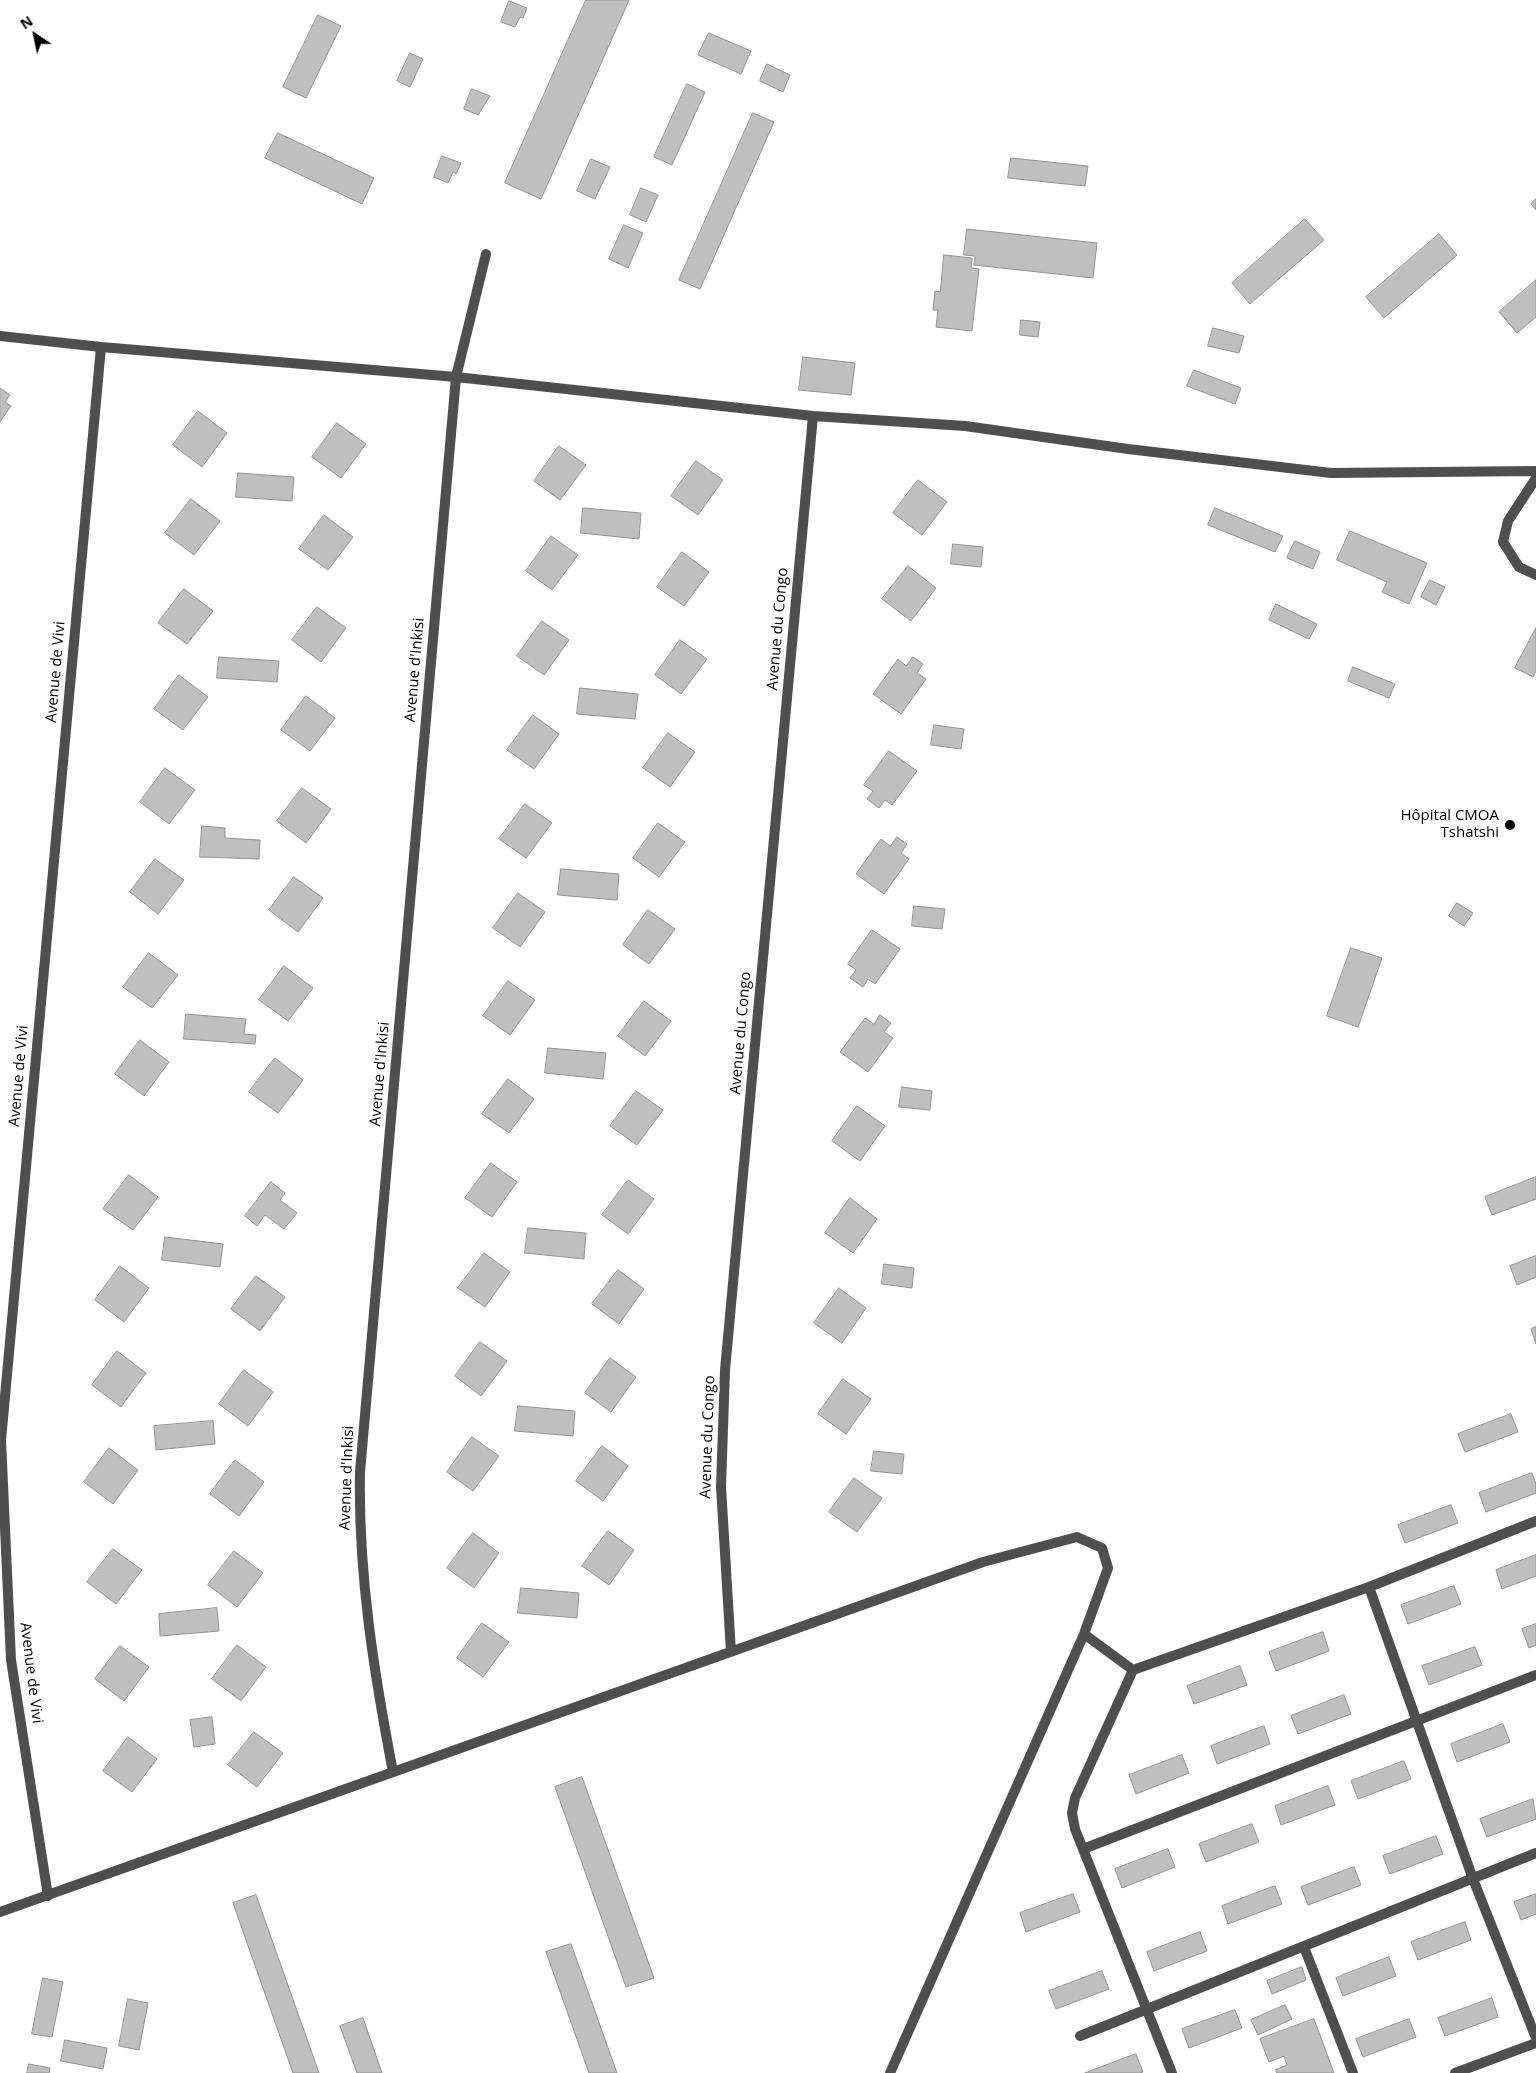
<!DOCTYPE html>
<meta charset="utf-8">
<style>
body{margin:0}
#map{position:relative;width:1536px;height:2073px;overflow:hidden;background:#fff;font-family:"Open Sans",sans-serif}
canvas{display:block}
.north{position:absolute;left:10px;top:10px;width:50px;height:50px;-webkit-text-stroke:4px #fff;paint-order:stroke;rotate:326deg;font-size:14px;font-weight:700;line-height:20px;text-align:center;color:#000}
.north::after{content:'';display:block;margin:auto;width:18px;height:22px;background:#000;clip-path:polygon(50% 0,100% 100%,50% 72%,0 100%)}
</style>
<div id="map">
<canvas width="1536" height="2073"></canvas>
<div class="north">N</div>
</div>
<script>
const ctx = document.querySelector('canvas').getContext('2d');
ctx.lineJoin = 'round';
function fillPath(path, color) { ctx.fillStyle = color; ctx.fill(path, 'evenodd'); }
function stroke(path, color, width, dash) { ctx.strokeStyle = color; ctx.lineWidth = width; ctx.lineCap = dash ? 'butt' : 'round'; ctx.setLineDash(dash || []); ctx.stroke(path); }
function write(font, color, halo, rows, align = 'center') {
  ctx.font = font + ' "Open Sans",sans-serif'; ctx.lineWidth = 4.5; ctx.setLineDash([]); ctx.textBaseline = 'middle'; ctx.strokeStyle = halo; ctx.fillStyle = color; for (const [text, x, y, turn = 0] of rows) {
    ctx.save(); ctx.translate(x, y); ctx.rotate((+turn || 0) * Math.PI / 180); ctx.textAlign = isNaN(turn) ? turn : align; if (halo) ctx.strokeText(text, 0, 0); ctx.fillText(text, 0, 0); ctx.restore();
  }
}
const building = new Path2D(`
 M 586,0 L 629,0 L 541,199 L 505,183 Z
 M 509,1 L 527,8 L 523,18 L 520,17 L 515,27 L 501,22 Z
 M 318,15 L 341,26 L 306,98 L 283,87 Z
 M 709,33 L 751,51 L 741,74 L 698,55 Z
 M 410,53 L 423,59 L 410,87 L 397,81 Z
 M 767,64 L 790,75 L 783,92 L 760,81 Z
 M 687,84 L 705,92 L 672,165 L 654,157 Z
 M 472,89 L 490,96 L 478,115 L 464,109 Z
 M 753,113 L 774,122 L 700,289 L 679,280 Z
 M 278,133 L 374,178 L 362,204 L 265,158 Z
 M 442,156 L 461,163 L 456,174 L 453,172 L 448,183 L 434,177 Z
 M 1011,158 L 1088,166 L 1085,186 L 1008,178 Z
 M 591,159 L 610,167 L 595,199 L 577,191 Z
 M 641,188 L 658,195 L 646,222 L 630,215 Z
 M 1536,199 L 1536,210 L 1531,204 Z
 M 1305,219 L 1324,240 L 1250,304 L 1232,283 Z
 M 624,225 L 643,233 L 628,268 L 609,259 Z
 M 967,229 L 1097,243 L 1093,278 L 974,265 L 975,256 L 964,255 Z
 M 1439,234 L 1457,255 L 1384,318 L 1366,297 Z
 M 944,255 L 972,258 L 971,268 L 979,269 L 972,331 L 936,327 L 938,310 L 933,310 L 935,291 L 940,292 Z
 M 1536,280 L 1536,317 L 1517,333 L 1499,312 Z
 M 1021,320 L 1040,322 L 1038,337 L 1020,335 Z
 M 1213,328 L 1244,336 L 1239,353 L 1208,346 Z
 M 803,357 L 855,363 L 851,395 L 799,390 Z
 M 1194,370 L 1241,388 L 1235,404 L 1187,386 Z
 M 0,388 L 10,395 L 5,402 L 11,406 L 0,422 Z
 M 198,411 L 227,433 L 202,467 L 173,445 Z
 M 337,423 L 366,444 L 341,478 L 312,457 Z
 M 559,446 L 586,465 L 560,500 L 534,481 Z
 M 696,461 L 723,480 L 698,515 L 671,496 Z
 M 238,473 L 294,477 L 292,501 L 236,497 Z
 M 918,480 L 947,502 L 922,535 L 893,513 Z
 M 191,499 L 220,521 L 194,555 L 165,533 Z
 M 583,508 L 641,513 L 639,539 L 581,533 Z
 M 1215,508 L 1283,536 L 1275,552 L 1208,525 Z
 M 324,515 L 353,537 L 328,570 L 299,549 Z
 M 1350,531 L 1427,563 L 1409,604 L 1382,592 L 1387,582 L 1337,560 Z
 M 551,536 L 578,555 L 552,590 L 526,571 Z
 M 1295,541 L 1320,552 L 1313,569 L 1287,558 Z
 M 953,544 L 983,547 L 981,567 L 951,564 Z
 M 682,552 L 709,572 L 684,606 L 657,587 Z
 M 908,566 L 936,588 L 911,621 L 882,599 Z
 M 1430,580 L 1445,587 L 1436,605 L 1421,597 Z
 M 184,589 L 213,611 L 187,644 L 158,623 Z
 M 1276,604 L 1317,624 L 1309,639 L 1269,620 Z
 M 317,607 L 346,628 L 321,662 L 292,640 Z
 M 542,621 L 569,640 L 544,675 L 517,656 Z
 M 1536,628 L 1536,671 L 1533,677 L 1515,668 Z
 M 680,640 L 707,659 L 681,694 L 655,675 Z
 M 219,657 L 279,661 L 277,682 L 217,678 Z
 M 913,657 L 923,664 L 917,673 L 926,679 L 901,714 L 873,694 L 898,659 L 906,666 Z
 M 1353,667 L 1395,684 L 1389,698 L 1348,681 Z
 M 179,675 L 208,697 L 183,730 L 154,709 Z
 M 580,688 L 638,694 L 635,719 L 577,714 Z
 M 306,696 L 335,718 L 310,751 L 281,730 Z
 M 533,715 L 559,734 L 534,769 L 507,750 Z
 M 934,725 L 964,729 L 961,749 L 931,745 Z
 M 668,733 L 695,752 L 670,787 L 643,768 Z
 M 889,751 L 917,771 L 892,805 L 885,800 L 879,808 L 867,799 L 873,791 L 864,785 Z
 M 165,768 L 195,790 L 169,824 L 140,802 Z
 M 302,788 L 331,809 L 306,843 L 277,821 Z
 M 525,804 L 552,823 L 526,858 L 499,839 Z
 M 658,823 L 685,842 L 659,877 L 633,858 Z
 M 202,826 L 225,828 L 225,838 L 260,840 L 259,859 L 200,857 Z
 M 897,837 L 907,844 L 901,853 L 909,859 L 884,894 L 856,874 L 881,839 L 890,846 Z
 M 155,859 L 184,880 L 158,914 L 130,892 Z
 M 561,869 L 619,874 L 617,900 L 558,895 Z
 M 294,877 L 323,898 L 298,932 L 269,910 Z
 M 518,893 L 545,912 L 520,947 L 493,928 Z
 M 1457,903 L 1473,913 L 1464,926 L 1449,916 Z
 M 914,906 L 945,909 L 942,929 L 912,926 Z
 M 648,910 L 675,929 L 649,964 L 623,945 Z
 M 872,930 L 900,949 L 875,984 L 868,979 L 863,987 L 850,978 L 856,970 L 848,964 Z
 M 1351,948 L 1382,958 L 1358,1027 L 1327,1016 Z
 M 149,953 L 178,975 L 152,1008 L 123,987 Z
 M 284,966 L 313,988 L 288,1021 L 259,1000 Z
 M 508,981 L 535,1000 L 510,1035 L 483,1016 Z
 M 644,1001 L 671,1021 L 645,1056 L 618,1036 Z
 M 186,1014 L 246,1019 L 244,1034 L 256,1035 L 255,1044 L 184,1039 Z
 M 880,1015 L 891,1023 L 884,1032 L 893,1038 L 868,1072 L 840,1052 L 865,1018 L 874,1024 Z
 M 140,1040 L 169,1062 L 144,1096 L 115,1074 Z
 M 548,1048 L 606,1053 L 603,1079 L 545,1073 Z
 M 275,1058 L 303,1080 L 278,1113 L 249,1092 Z
 M 508,1079 L 534,1099 L 509,1133 L 482,1114 Z
 M 902,1087 L 932,1091 L 930,1110 L 899,1107 Z
 M 636,1091 L 663,1110 L 637,1145 L 610,1126 Z
 M 857,1106 L 885,1126 L 860,1161 L 832,1141 Z
 M 491,1163 L 517,1182 L 492,1217 L 465,1198 Z
 M 129,1175 L 158,1197 L 133,1230 L 103,1209 Z
 M 1536,1177 L 1536,1199 L 1492,1215 L 1485,1197 Z
 M 628,1180 L 654,1199 L 628,1234 L 602,1215 Z
 M 271,1182 L 285,1193 L 280,1200 L 297,1213 L 284,1229 L 265,1215 L 257,1226 L 245,1216 Z
 M 850,1198 L 877,1219 L 853,1253 L 825,1233 Z
 M 528,1228 L 586,1233 L 584,1259 L 525,1253 Z
 M 165,1237 L 223,1244 L 220,1267 L 162,1260 Z
 M 484,1253 L 510,1272 L 485,1307 L 458,1288 Z
 M 1536,1256 L 1536,1277 L 1517,1285 L 1510,1266 Z
 M 884,1264 L 914,1268 L 912,1288 L 882,1284 Z
 M 120,1266 L 149,1288 L 124,1322 L 95,1300 Z
 M 618,1270 L 644,1289 L 619,1324 L 592,1304 Z
 M 256,1276 L 285,1297 L 260,1331 L 231,1309 Z
 M 839,1288 L 866,1308 L 842,1343 L 814,1323 Z
 M 1536,1327 L 1536,1344 L 1531,1329 Z
 M 480,1342 L 507,1361 L 481,1396 L 455,1376 Z
 M 117,1351 L 146,1373 L 121,1407 L 92,1385 Z
 M 610,1358 L 636,1377 L 611,1412 L 585,1393 Z
 M 244,1370 L 273,1392 L 248,1426 L 219,1404 Z
 M 843,1379 L 871,1399 L 846,1434 L 818,1414 Z
 M 518,1406 L 575,1411 L 573,1436 L 515,1431 Z
 M 1511,1414 L 1518,1432 L 1465,1452 L 1458,1434 Z
 M 213,1421 L 215,1444 L 156,1450 L 154,1426 Z
 M 472,1437 L 499,1456 L 473,1491 L 447,1472 Z
 M 602,1446 L 628,1466 L 603,1501 L 576,1481 Z
 M 109,1448 L 138,1470 L 113,1504 L 84,1482 Z
 M 874,1451 L 904,1454 L 902,1474 L 871,1471 Z
 M 235,1460 L 264,1482 L 239,1516 L 210,1494 Z
 M 1532,1473 L 1536,1484 L 1536,1493 L 1486,1512 L 1479,1493 Z
 M 854,1478 L 882,1498 L 857,1532 L 829,1512 Z
 M 1451,1505 L 1458,1523 L 1405,1543 L 1398,1525 Z
 M 608,1531 L 634,1550 L 609,1585 L 582,1566 Z
 M 473,1533 L 499,1553 L 474,1588 L 447,1568 Z
 M 113,1549 L 142,1570 L 116,1604 L 87,1582 Z
 M 234,1551 L 263,1573 L 237,1607 L 208,1585 Z
 M 1536,1555 L 1536,1576 L 1502,1589 L 1496,1570 Z
 M 1454,1586 L 1461,1604 L 1408,1624 L 1401,1605 Z
 M 521,1588 L 579,1593 L 577,1618 L 518,1613 Z
 M 217,1608 L 219,1631 L 160,1636 L 159,1614 Z
 M 482,1623 L 509,1642 L 483,1677 L 457,1658 Z
 M 1536,1624 L 1536,1645 L 1529,1648 L 1522,1629 Z
 M 1323,1632 L 1329,1651 L 1276,1671 L 1269,1652 Z
 M 237,1645 L 266,1667 L 241,1701 L 212,1679 Z
 M 120,1646 L 149,1667 L 124,1701 L 95,1679 Z
 M 1475,1647 L 1482,1665 L 1429,1685 L 1422,1666 Z
 M 1240,1666 L 1247,1685 L 1194,1704 L 1187,1686 Z
 M 1344,1695 L 1351,1714 L 1298,1734 L 1291,1716 Z
 M 212,1717 L 215,1744 L 194,1747 L 190,1720 Z
 M 1503,1724 L 1510,1742 L 1457,1762 L 1451,1744 Z
 M 1264,1726 L 1270,1744 L 1217,1764 L 1211,1746 Z
 M 254,1732 L 283,1753 L 257,1787 L 228,1765 Z
 M 128,1737 L 157,1759 L 132,1792 L 103,1771 Z
 M 1182,1755 L 1189,1773 L 1136,1794 L 1129,1775 Z
 M 1404,1761 L 1411,1779 L 1358,1799 L 1351,1781 Z
 M 582,1777 L 654,1978 L 626,1987 L 555,1787 Z
 M 1328,1786 L 1335,1805 L 1281,1825 L 1275,1806 Z
 M 1533,1799 L 1536,1819 L 1487,1837 L 1480,1819 Z
 M 1252,1824 L 1259,1842 L 1206,1862 L 1199,1844 Z
 M 1436,1836 L 1443,1854 L 1390,1874 L 1383,1856 Z
 M 1168,1849 L 1175,1867 L 1122,1888 L 1115,1869 Z
 M 1354,1867 L 1361,1885 L 1308,1905 L 1301,1887 Z
 M 1275,1886 L 1282,1904 L 1228,1924 L 1222,1906 Z
 M 1073,1894 L 1080,1912 L 1026,1932 L 1020,1913 Z
 M 1536,1894 L 1536,1914 L 1521,1920 L 1514,1902 Z
 M 256,1895 L 319,2073 L 293,2073 L 233,1903 Z
 M 1465,1922 L 1471,1940 L 1418,1960 L 1411,1942 Z
 M 1200,1932 L 1207,1951 L 1154,1971 L 1147,1952 Z
 M 571,1944 L 617,2073 L 589,2073 L 546,1952 Z
 M 1389,1957 L 1396,1976 L 1343,1996 L 1336,1978 Z
 M 1302,1967 L 1306,1980 L 1272,1994 L 1267,1981 Z
 M 1102,1971 L 1109,1989 L 1056,2009 L 1049,1991 Z
 M 43,1978 L 63,1982 L 52,2037 L 32,2034 Z
 M 1492,1998 L 1498,2017 L 1445,2036 L 1438,2018 Z
 M 128,1999 L 148,2003 L 139,2050 L 119,2046 Z
 M 1285,2005 L 1292,2019 L 1258,2035 L 1251,2020 Z
 M 1235,2010 L 1242,2028 L 1189,2048 L 1182,2029 Z
 M 363,2018 L 382,2073 L 357,2073 L 340,2026 Z
 M 1314,2019 L 1334,2073 L 1277,2073 L 1275,2070 L 1287,2065 L 1284,2056 L 1269,2062 L 1260,2039 Z
 M 1409,2019 L 1416,2037 L 1363,2057 L 1356,2039 Z
 M 65,2040 L 107,2048 L 103,2069 L 61,2061 Z
 M 1136,2054 L 1143,2072 L 1140,2073 L 1085,2073 Z
 M 29,2064 L 50,2068 L 49,2073 L 27,2073 Z`);
const street = new Path2D(`
 M 0,336 L 101,347 L 456,377 L 813,416 L 965,426 L 1128,449 L 1331,473 L 1536,471
 M 1536,478 L 1508,521 L 1503,542 L 1519,567 L 1536,575
 M 1369,1587 L 1473,1879 L 1536,2038
 M 1084,1634 L 1133,1670 L 1075,1798 L 1072,1813 L 1075,1829 L 1172,2073
 M 731,1652 L 721,1487 L 725,1370 L 813,416
 M 1133,1670 L 1369,1587 L 1536,1521
 M 393,1772 C 374,1673 358,1573 360,1472 L 456,377 L 486,254
 M 1083,1849 L 1536,1675
 M 48,1896 L 11,1660 L 1,1440 L 101,347
 M 0,1912 L 983,1562 L 1077,1537 L 1102,1548 L 1108,1568 L 1084,1634 L 890,2073
 M 1304,1947 L 1353,2073
 M 1080,2036 L 1536,1853
 M 1455,2073 L 1536,2043`);
const markers = [
 [1510,825,6,"#000"]
];
const streetNames = [
 ["Avenue du Congo",778,629,-85],
 ["Avenue d'Inkisi",415,670,-85],
 ["Avenue de Vivi",56,672,-85],
 ["Avenue du Congo",741,1033,-85],
 ["Avenue d'Inkisi",380,1074,-85],
 ["Avenue de Vivi",19,1076,-85],
 ["Avenue du Congo",708,1437,-88],
 ["Avenue d'Inkisi",347,1478,-88],
 ["Avenue de Vivi",31,1673,83]
];
const poiNames = [
 ["Hôpital CMOA",1499,816],
 ["Tshatshi",1499,833]
];
fillPath(building, '#bfbfbf');
stroke(building, '#939393', 1);
stroke(street, '#4f4f4f', 10);
for (const [x, y, r, color] of markers) { const dot = new Path2D(); dot.arc(x, y, r, 0, 2 * Math.PI); ctx.fillStyle = color; ctx.fill(dot); stroke(dot, '#fff', 2); }
write('15px', '#000', '#fff', streetNames);
write('15px', '#000', '#fff', poiNames, 'right');
</script>
